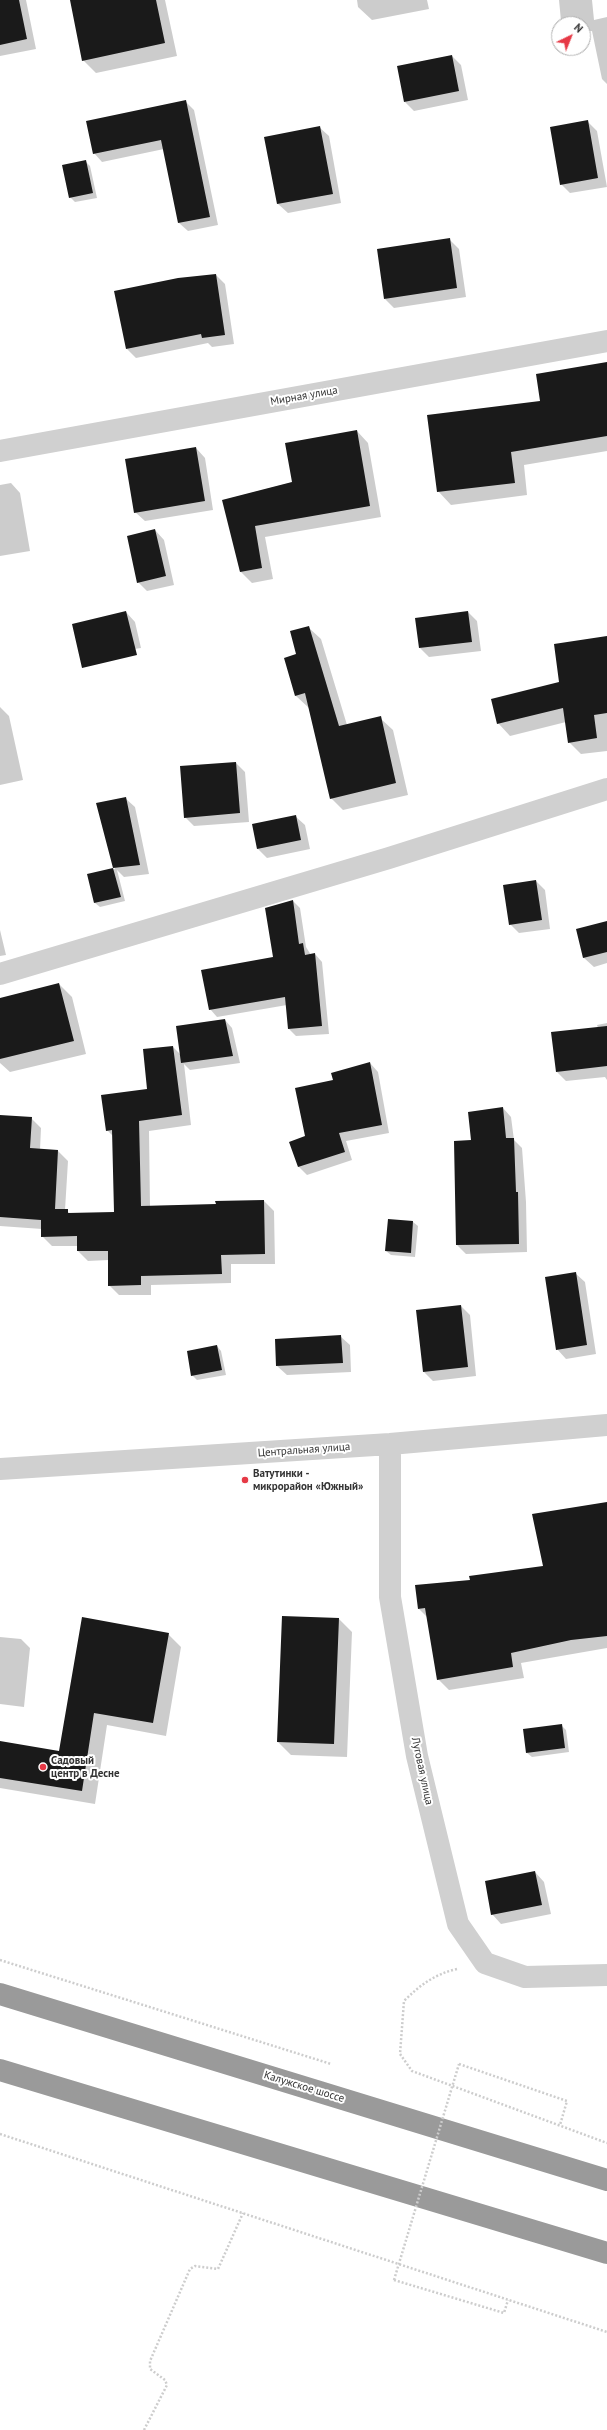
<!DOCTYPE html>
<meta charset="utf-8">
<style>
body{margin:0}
#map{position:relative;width:607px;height:2430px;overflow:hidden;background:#fff;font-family:"PT Sans",sans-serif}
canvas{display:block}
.north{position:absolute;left:551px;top:16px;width:40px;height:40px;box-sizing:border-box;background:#fff;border:1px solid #adadad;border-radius:50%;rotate:43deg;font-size:11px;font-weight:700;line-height:16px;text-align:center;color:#333}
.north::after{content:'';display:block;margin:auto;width:14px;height:18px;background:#e63946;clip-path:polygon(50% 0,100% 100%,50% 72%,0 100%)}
</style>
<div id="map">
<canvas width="607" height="2430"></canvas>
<div class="north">N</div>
</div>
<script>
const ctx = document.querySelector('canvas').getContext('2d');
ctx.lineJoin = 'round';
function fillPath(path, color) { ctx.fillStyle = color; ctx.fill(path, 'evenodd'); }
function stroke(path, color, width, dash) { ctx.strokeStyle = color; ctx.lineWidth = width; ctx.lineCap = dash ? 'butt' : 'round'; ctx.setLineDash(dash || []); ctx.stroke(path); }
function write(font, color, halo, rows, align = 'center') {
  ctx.font = font + ' "PT Sans",sans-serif'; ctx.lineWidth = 4; ctx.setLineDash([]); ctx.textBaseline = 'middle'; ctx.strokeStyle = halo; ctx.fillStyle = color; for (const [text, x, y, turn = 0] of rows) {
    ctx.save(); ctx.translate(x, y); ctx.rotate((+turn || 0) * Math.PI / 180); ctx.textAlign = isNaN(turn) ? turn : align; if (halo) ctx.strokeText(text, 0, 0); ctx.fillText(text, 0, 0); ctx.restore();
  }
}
const shadow = new Path2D(`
 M 0,0 L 26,0 L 36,49 L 0,56 Z
 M 71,0 L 165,0 L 177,56 L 96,73 L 83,60 Z
 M 357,0 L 427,0 L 429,9 L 372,20 L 358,7 Z
 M 559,0 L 592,0 L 594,20 L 607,17 L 607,84 L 602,79 L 592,31 L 583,32 L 583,24 L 564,24 L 561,21 Z
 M 452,56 L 461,65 L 468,100 L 414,111 L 405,102 Z
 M 185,101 L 194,110 L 218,225 L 188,231 L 179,223 L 164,149 L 102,162 L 94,153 Z
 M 587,121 L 597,131 L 607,187 L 570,193 L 561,184 Z
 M 319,127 L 329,136 L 341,203 L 288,213 L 278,204 L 266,138 Z
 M 85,161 L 90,166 L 97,198 L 75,202 L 70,197 Z
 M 449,239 L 459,249 L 466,297 L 394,308 L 385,299 Z
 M 216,275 L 225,284 L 234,344 L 212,347 L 208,343 L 136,358 L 127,349 Z
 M 607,363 L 607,451 L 524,465 L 527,495 L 451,505 L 438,491 L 541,402 Z
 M 357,431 L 368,443 L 381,517 L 265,537 L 273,579 L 252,583 L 240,571 L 224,500 L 293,482 Z
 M 196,448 L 205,458 L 213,510 L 145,521 L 135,512 Z
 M 11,483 L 20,493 L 30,551 L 0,556 L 0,485 Z
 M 155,530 L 164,540 L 174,585 L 147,591 L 138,582 Z
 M 126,612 L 135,622 L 141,648 L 87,656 Z
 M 468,612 L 477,621 L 481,651 L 429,657 L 420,648 Z
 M 308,627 L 321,639 L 347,725 L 380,718 L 393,730 L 408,795 L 343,810 L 331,798 L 309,708 L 296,696 L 297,655 Z
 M 607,637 L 607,751 L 581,754 L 569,742 L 566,722 L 510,736 L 498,723 L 560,683 Z
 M 0,707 L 9,716 L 23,780 L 0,785 Z
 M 236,763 L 245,772 L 249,822 L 194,826 L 185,817 Z
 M 125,798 L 135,807 L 149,874 L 124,877 L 117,870 L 125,901 L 100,907 L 95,903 L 88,875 L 115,869 L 97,804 Z
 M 295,816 L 305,825 L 310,849 L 267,858 L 258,849 L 253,825 Z
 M 536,881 L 545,890 L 550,929 L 519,933 L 510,924 Z
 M 293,901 L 300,908 L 306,947 L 311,955 L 315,954 L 322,962 L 329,1034 L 296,1036 L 289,1029 L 287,1005 L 217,1017 L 210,1009 L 274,958 Z
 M 607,922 L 607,963 L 594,967 L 584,958 L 577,930 Z
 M 0,930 L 6,955 L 0,956 Z
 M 59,984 L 72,997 L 86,1054 L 10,1072 L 0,1063 L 0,999 Z
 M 225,1020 L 232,1028 L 240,1063 L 190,1070 L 184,1064 L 191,1125 L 149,1131 L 150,1206 L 218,1205 L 264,1201 L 274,1211 L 275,1264 L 231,1264 L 231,1283 L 151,1285 L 151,1295 L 119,1295 L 109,1285 L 109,1260 L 88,1261 L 78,1251 L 78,1246 L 52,1246 L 42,1236 L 42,1229 L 0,1226 L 0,1116 L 31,1118 L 41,1128 L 40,1150 L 58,1151 L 68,1161 L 65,1210 L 71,1214 L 115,1213 L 113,1136 L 107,1130 L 148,1089 L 173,1047 L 181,1055 Z
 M 607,1023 L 607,1080 L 605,1077 L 566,1081 L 557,1072 L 598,1028 L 597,1025 Z
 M 370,1063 L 378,1072 L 389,1133 L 346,1141 L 352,1160 L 307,1175 L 299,1167 L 290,1142 L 306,1137 L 334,1081 Z
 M 503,1108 L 511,1117 L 514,1140 L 522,1148 L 526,1202 L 527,1252 L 466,1254 L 457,1245 L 472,1141 Z
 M 389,1220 L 413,1222 L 418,1226 L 415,1257 L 391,1255 L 386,1251 Z
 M 575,1273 L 585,1282 L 596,1354 L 566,1359 L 557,1349 Z
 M 461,1306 L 470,1315 L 476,1376 L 433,1381 L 424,1372 Z
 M 340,1336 L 350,1345 L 351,1372 L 287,1375 L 277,1366 Z
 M 217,1346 L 221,1351 L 226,1375 L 197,1380 L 192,1375 Z
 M 607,1504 L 607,1648 L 521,1663 L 524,1678 L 449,1690 L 438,1679 L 427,1617 L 419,1609 L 544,1567 Z
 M 83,1618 L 168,1634 L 181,1647 L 166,1736 L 107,1725 L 95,1804 L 0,1788 L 0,1742 L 60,1752 Z
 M 339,1619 L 352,1632 L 347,1757 L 291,1755 L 278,1742 Z
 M 0,1637 L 21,1639 L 30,1648 L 24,1707 L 0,1704 Z
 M 561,1725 L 566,1730 L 569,1752 L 532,1757 L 527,1753 Z
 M 535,1872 L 544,1882 L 551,1914 L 501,1924 L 492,1914 Z`);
const building = new Path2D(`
 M 0,0 L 19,0 L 27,39 L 0,45 Z
 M 70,0 L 156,0 L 165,43 L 82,61 Z
 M 452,55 L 459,91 L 404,102 L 397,66 Z
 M 186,100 L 210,217 L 178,223 L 161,140 L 93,154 L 86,121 Z
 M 588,120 L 598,178 L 560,185 L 550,127 Z
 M 320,126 L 333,194 L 277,204 L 264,137 Z
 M 86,160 L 93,193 L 69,198 L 62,165 Z
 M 450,238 L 457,288 L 384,299 L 377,249 Z
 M 216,274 L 225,335 L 202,338 L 201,334 L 126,349 L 114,291 L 178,278 Z
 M 607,362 L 607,436 L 511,452 L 515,483 L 437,492 L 427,415 L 540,401 L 536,374 Z
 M 357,430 L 370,506 L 255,526 L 262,568 L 240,572 L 222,500 L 292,482 L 285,443 Z
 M 196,447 L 205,501 L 134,513 L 125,459 Z
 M 155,529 L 166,576 L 137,583 L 127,536 Z
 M 126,611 L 137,655 L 82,668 L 72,624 Z
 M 468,611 L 472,642 L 419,648 L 415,618 Z
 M 309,626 L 339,726 L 381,716 L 396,783 L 330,799 L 305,693 L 295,696 L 284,658 L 296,654 L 290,631 Z
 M 607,636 L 607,713 L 594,715 L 597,738 L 568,743 L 563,708 L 497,724 L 491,699 L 559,682 L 554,644 Z
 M 236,762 L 240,813 L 184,818 L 180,766 Z
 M 126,797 L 140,865 L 113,868 L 96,803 Z
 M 296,815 L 301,840 L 257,849 L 252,824 Z
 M 113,868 L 121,897 L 94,903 L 87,874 Z
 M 536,880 L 542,920 L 509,925 L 503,885 Z
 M 293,900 L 299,944 L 303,943 L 305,955 L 315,953 L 322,1026 L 288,1029 L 285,997 L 209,1010 L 201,970 L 273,957 L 265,908 Z
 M 607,921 L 607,952 L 583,958 L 576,929 Z
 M 59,983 L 74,1041 L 0,1059 L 0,998 Z
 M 225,1019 L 233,1056 L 181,1063 L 176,1026 Z
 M 607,1026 L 607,1066 L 556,1072 L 551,1032 Z
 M 173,1046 L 182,1115 L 139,1121 L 141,1206 L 216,1204 L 215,1201 L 264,1200 L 265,1254 L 221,1255 L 222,1274 L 141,1276 L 141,1285 L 108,1286 L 108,1251 L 77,1251 L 77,1236 L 41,1237 L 41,1220 L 0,1217 L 0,1115 L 32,1117 L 30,1148 L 58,1150 L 55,1209 L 68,1209 L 68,1213 L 114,1212 L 112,1130 L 106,1131 L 101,1095 L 147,1089 L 143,1049 Z
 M 370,1062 L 382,1125 L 339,1133 L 345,1152 L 298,1167 L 289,1142 L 305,1136 L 295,1088 L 333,1080 L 331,1073 Z
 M 503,1107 L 506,1138 L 514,1138 L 516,1192 L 518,1192 L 519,1244 L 456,1245 L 454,1141 L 471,1140 L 468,1112 Z
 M 388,1219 L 413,1221 L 411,1253 L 385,1251 Z
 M 576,1272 L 587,1345 L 556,1350 L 545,1277 Z
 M 461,1305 L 468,1367 L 423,1372 L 416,1310 Z
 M 341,1335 L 343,1363 L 276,1366 L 275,1339 Z
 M 217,1345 L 222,1370 L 191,1376 L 187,1351 Z
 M 607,1502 L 607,1636 L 571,1640 L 511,1653 L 513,1667 L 437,1680 L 425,1608 L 418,1609 L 415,1585 L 470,1580 L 469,1576 L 543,1566 L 532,1514 Z
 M 282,1616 L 339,1618 L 334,1744 L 277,1742 Z
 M 82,1617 L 169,1633 L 153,1723 L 94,1713 L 82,1791 L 0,1778 L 0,1741 L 59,1751 Z
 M 562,1724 L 565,1748 L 526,1753 L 523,1729 Z
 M 535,1871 L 542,1905 L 491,1915 L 485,1881 Z`);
const path = new Path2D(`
 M 0,1960 L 331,2064
 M 457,1969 C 435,1974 420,1985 404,2001 L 400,2054 L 412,2071 L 607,2143
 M 459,2064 L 567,2101 L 560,2125
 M 0,2134 L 607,2332
 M 394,2280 L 504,2313 L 508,2300
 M 144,2430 L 167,2385 L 165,2380 L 150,2369 L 150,2361 L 190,2269 L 195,2266 L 218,2269 L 243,2213`);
const minor = new Path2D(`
 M 0,451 L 607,341
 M 0,974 L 389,858 L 607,789
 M 390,1444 L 390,1597 L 417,1756 L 458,1924 L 485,1963 L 525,1977 L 607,1975
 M 0,1469 L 390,1444 L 607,1425`);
const highway = new Path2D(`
 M 0,1994 L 607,2180
 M 0,2070 L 607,2253`);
const pathBridge = new Path2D(`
 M 394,2280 L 459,2064`);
const markers = [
 [245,1480,4,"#e63946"],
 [43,1767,4,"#e63946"]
];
const streetNames = [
 ["Мирная улица",304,396,-10],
 ["Центральная улица",304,1450,-4],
 ["Луговая улица",422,1771,78],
 ["Калужское шоссе",304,2087,17]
];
const poiNames = [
 ["Ватутинки -",253,1474],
 ["микрорайон «Южный»",253,1487],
 ["Садовый",51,1761],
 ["центр в Десне",51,1774]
];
fillPath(shadow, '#0003');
fillPath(building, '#1a1a1a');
stroke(path, '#cdcdcd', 2.5, [2, 2]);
stroke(minor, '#d0d0d0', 22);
stroke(highway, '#9a9a9a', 22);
stroke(pathBridge, '#cdcdcd', 2.5, [2, 2]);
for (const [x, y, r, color] of markers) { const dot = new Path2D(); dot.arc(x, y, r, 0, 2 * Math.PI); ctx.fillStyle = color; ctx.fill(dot); stroke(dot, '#fff', 1.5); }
write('11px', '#333', '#fff', streetNames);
write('bold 11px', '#333', '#fff', poiNames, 'left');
</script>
